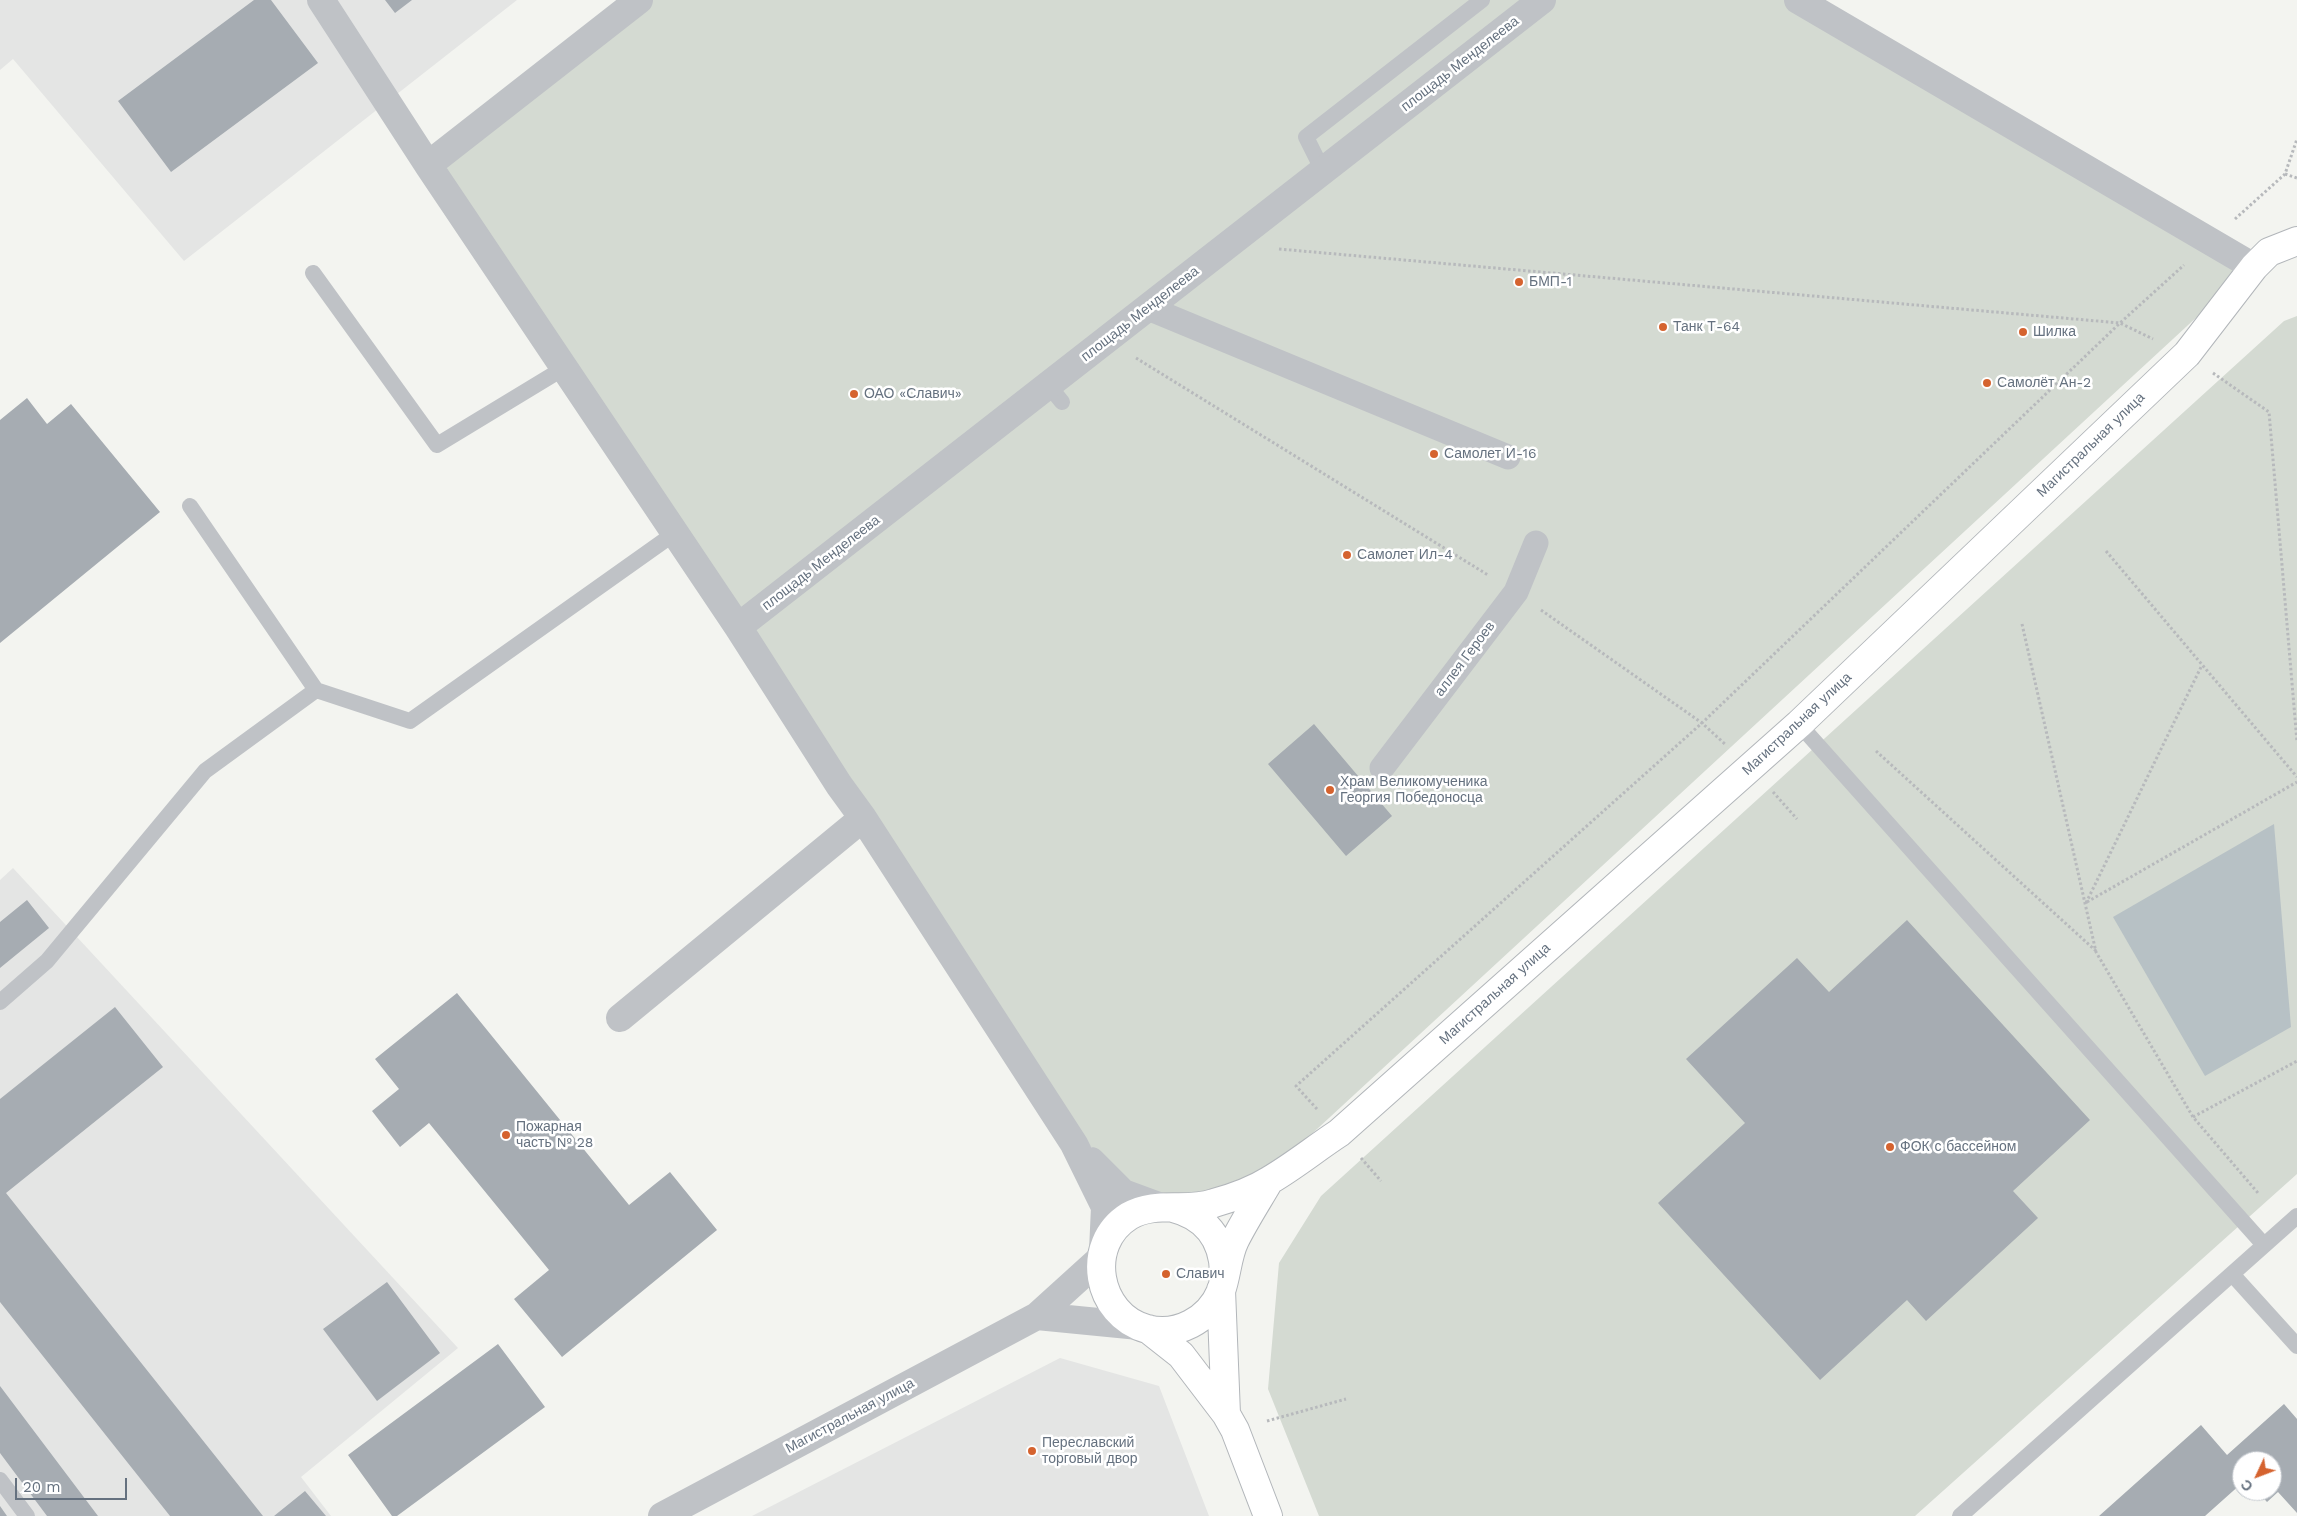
<!DOCTYPE html>
<meta charset="utf-8">
<style>
body{margin:0}
#map{position:relative;width:2297px;height:1516px;overflow:hidden;background:#f3f4f0;font-family:"Work Sans",sans-serif}
canvas{display:block}
.north{position:absolute;left:2232px;top:1451px;width:50px;height:50px;box-sizing:border-box;background:#fff;border:1px solid #c1c6cc;border-radius:50%;rotate:227deg;font-size:14px;font-weight:700;line-height:20px;text-align:center;color:#65717f}
.north::after{content:'';display:block;margin:auto;width:18px;height:22px;background:#d5632f;clip-path:polygon(50% 0,100% 100%,50% 72%,0 100%)}
.scale{position:absolute;left:15px;top:1478px;width:112px;height:22px;box-sizing:border-box;border:2px solid #65717f;border-top:0;padding-left:6px;font-size:15px;line-height:18px;white-space:nowrap;color:#65717f;-webkit-text-stroke:4px #fff;paint-order:stroke}
</style>
<div id="map">
<canvas width="2297" height="1516"></canvas>
<div class="north">С</div>
<div class="scale">20 m</div>
</div>
<script>
const ctx = document.querySelector('canvas').getContext('2d');
ctx.lineJoin = 'round';
function fillPath(path, color) { ctx.fillStyle = color; ctx.fill(path, 'evenodd'); }
function stroke(path, color, width, dash) { ctx.strokeStyle = color; ctx.lineWidth = width; ctx.lineCap = dash ? 'butt' : 'round'; ctx.setLineDash(dash || []); ctx.stroke(path); }
function write(font, color, halo, rows, align = 'center') {
  ctx.font = font + ' "Work Sans",sans-serif'; ctx.lineWidth = 5; ctx.setLineDash([]); ctx.textBaseline = 'middle'; ctx.strokeStyle = halo; ctx.fillStyle = color; for (const [text, x, y, turn = 0] of rows) {
    ctx.save(); ctx.translate(x, y); ctx.rotate((+turn || 0) * Math.PI / 180); ctx.textAlign = isNaN(turn) ? turn : align; if (halo) ctx.strokeText(text, 0, 0); ctx.fillText(text, 0, 0); ctx.restore();
  }
}
const built = new Path2D(`
 M 0,0 L 517,0 L 184,261 L 13,59 L 0,70 Z
 M 13,868 L 458,1348 L 301,1477 L 331,1516 L 0,1516 L 0,880 Z
 M 1060,1358 L 1159,1386 L 1209,1516 L 752,1516 Z`);
const green = new Path2D(`
 M 639,0 L 1796,0 L 2251,267 L 1277,1166 L 1210,1196 L 1172,1199 L 1129,1184 L 1082,1138 L 428,165 Z
 M 2297,316 L 2297,1174 L 1915,1516 L 1319,1516 L 1268,1389 L 1279,1263 L 1321,1196 L 2284,321 Z`);
const water = new Path2D(`
 M 2274,824 L 2291,1027 L 2205,1076 L 2113,917 Z`);
const building = new Path2D(`
 M 254,0 L 271,0 L 318,63 L 171,172 L 118,101 Z
 M 385,0 L 412,0 L 395,13 Z
 M 27,398 L 47,424 L 71,404 L 160,512 L 0,643 L 0,420 Z
 M 1314,724 L 1392,816 L 1346,856 L 1268,764 Z
 M 27,900 L 49,928 L 0,968 L 0,922 Z
 M 1907,920 L 2090,1120 L 2013,1191 L 2038,1218 L 1926,1321 L 1907,1300 L 1820,1380 L 1658,1203 L 1745,1123 L 1686,1059 L 1797,958 L 1829,992 Z
 M 457,993 L 629,1205 L 670,1172 L 717,1230 L 562,1357 L 514,1299 L 549,1270 L 429,1123 L 400,1147 L 372,1111 L 399,1089 L 375,1059 Z
 M 115,1007 L 163,1067 L 6,1193 L 263,1516 L 170,1516 L 0,1302 L 0,1099 Z
 M 387,1282 L 440,1353 L 377,1401 L 323,1329 Z
 M 498,1344 L 545,1407 L 397,1516 L 392,1516 L 348,1455 Z
 M 0,1386 L 98,1516 L 47,1516 L 0,1453 Z
 M 2284,1404 L 2297,1419 L 2297,1513 L 2278,1492 L 2267,1502 L 2257,1491 L 2272,1491 L 2272,1461 L 2242,1461 L 2242,1483 L 2205,1516 L 2099,1516 L 2201,1425 L 2227,1455 Z
 M 305,1491 L 326,1516 L 274,1516 Z
 M 0,1506 L 7,1516 L 0,1516 Z`);
const path = new Path2D(`
 M 2285,174 L 2297,178
 M 2235,219 L 2285,174 L 2297,139
 M 1279,249 L 2120,323 L 2153,339
 M 1136,358 L 1488,575
 M 2213,373 L 2269,412 L 2297,742
 M 2106,551 L 2297,777
 M 1541,610 L 1702,723 L 1726,745
 M 2022,624 L 2096,952 L 2193,1117 L 2258,1193
 M 1876,751 L 2096,951
 M 1773,792 L 1797,819
 M 2087,902 L 2297,782
 M 2086,903 L 2202,665
 M 1317,1109 L 1296,1086 L 1702,723 L 2120,323 L 2184,265
 M 2193,1117 L 2297,1061
 M 1361,1158 L 1381,1181
 M 1267,1421 L 1346,1399`);
const service = new Path2D(`
 M 1323,171 L 1306,137 L 1482,0
 M 313,273 L 437,445 L 564,368
 M 1049,386 L 1062,402
 M 190,506 L 316,690
 M 1799,724 L 2264,1245
 M 0,1002 L 47,961 L 205,771 L 316,690 L 410,721 L 675,533
 M 2232,1274 L 2297,1346
 M 0,1480 L 27,1516
 M 1960,1516 L 2297,1216`);
const pedestrian = new Path2D(`
 M 1148,308 L 1508,457
 M 1382,768 L 1516,592 L 1536,543`);
const minor = new Path2D(`
 M 321,0 L 428,165
 M 639,0 L 428,165 L 738,627 L 839,785 L 863,818 L 1074,1144 L 1105,1207 L 1103,1251
 M 1798,0 L 2254,267
 M 738,627 L 1542,0
 M 620,1018 L 863,818
 M 1091,1161 L 1123,1193 L 1161,1207`);
const tertiary = new Path2D(`
 M 1037,1316 L 1139,1326
 M 662,1516 L 1037,1316 L 1101,1258`);
const secondary = new Path2D(`
 M 1269,1181 C 1258,1200 1245,1220 1235,1240 C 1227,1256 1227,1275 1221,1291 C 1209,1320 1177,1337 1147,1329 C 1096,1315 1084,1244 1129,1216 C 1156,1200 1187,1213 1214,1203 C 1232,1198 1254,1190 1270,1180 C 1294,1166 1316,1148 1339,1133 L 1799,724 L 2187,354 L 2254,267 L 2269,252 L 2297,241
 M 1173,1208 C 1205,1216 1223,1239 1224,1272
 M 1221,1290 L 1226,1414
 M 1148,1329 L 1181,1355 L 1226,1414 L 1235,1430 L 1268,1516`);
const markers = [
 [1519,282,5,"#d5632f"],
 [1663,327,5,"#d5632f"],
 [2023,332,5,"#d5632f"],
 [1987,383,5,"#d5632f"],
 [854,394,5,"#d5632f"],
 [1434,454,5,"#d5632f"],
 [1347,555,5,"#d5632f"],
 [1330,790,5,"#d5632f"],
 [506,1135,5,"#d5632f"],
 [1890,1147,5,"#d5632f"],
 [1166,1274,5,"#d5632f"],
 [1032,1451,5,"#d5632f"]
];
const streetNames = [
 ["площадь Менделеева",1460,64,-38],
 ["площадь Менделеева",1140,314,-38],
 ["Магистральная улица",2091,445,-44],
 ["площадь Менделеева",821,563,-38],
 ["аллея Героев",1465,659,-53],
 ["Магистральная улица",1797,724,-43],
 ["Магистральная улица",1495,994,-42],
 ["Магистральная улица",850,1416,-28]
];
const poiNames = [
 ["БМП-1",1529,282],
 ["Танк Т-64",1673,327],
 ["Шилка",2033,332],
 ["Самолёт Ан-2",1997,383],
 ["ОАО «Славич»",864,394],
 ["Самолет И-16",1444,454],
 ["Самолет Ил-4",1357,555],
 ["Храм Великомученика",1340,782],
 ["Георгия Победоносца",1340,798],
 ["Пожарная",516,1127],
 ["часть № 28",516,1143],
 ["ФОК с бассейном",1900,1147],
 ["Славич",1176,1274],
 ["Переславский",1042,1443],
 ["торговый двор",1042,1459]
];
fillPath(built, '#e4e5e4');
fillPath(green, '#d4dad2');
fillPath(water, '#b7c1c5');
fillPath(building, '#a6acb2');
stroke(secondary, '#b2b6ba', 30);
stroke(path, '#b7b9bc', 3, [2.5, 2.5]);
stroke(service, '#bfc2c6', 16);
stroke(pedestrian, '#bfc2c6', 25);
stroke(minor, '#bfc2c6', 28);
stroke(tertiary, '#bfc2c6', 28);
stroke(secondary, '#fff', 28);
for (const [x, y, r, color] of markers) { const dot = new Path2D(); dot.arc(x, y, r, 0, 2 * Math.PI); ctx.fillStyle = color; ctx.fill(dot); stroke(dot, '#fff', 2); }
write('14px', '#65717f', '#fff', streetNames);
write('14px', '#65717f', '#fff', poiNames, 'left');
</script>
